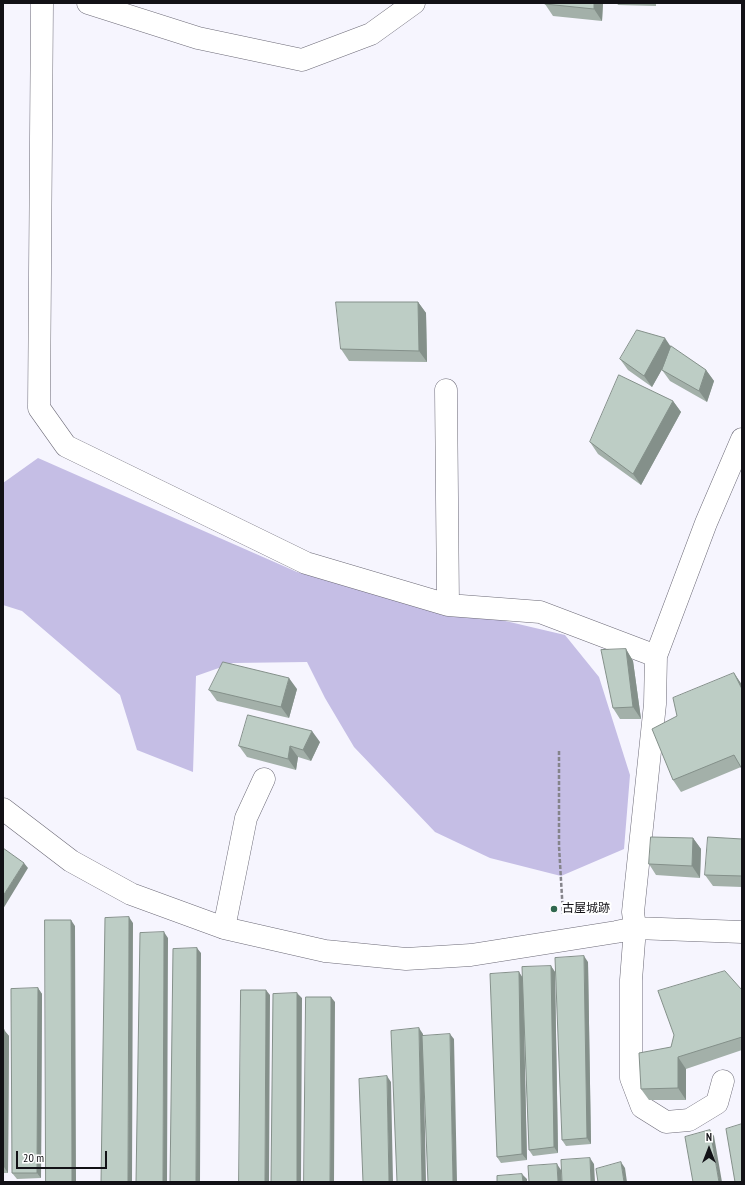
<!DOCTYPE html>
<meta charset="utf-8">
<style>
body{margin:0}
#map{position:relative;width:745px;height:1185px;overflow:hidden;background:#f6f5fe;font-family:"PT Sans Narrow",sans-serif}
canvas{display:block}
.frame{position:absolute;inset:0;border:4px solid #121116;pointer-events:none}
.north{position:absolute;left:689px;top:1129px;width:40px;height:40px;-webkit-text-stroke:3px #fff;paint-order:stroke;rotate:0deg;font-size:11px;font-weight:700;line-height:16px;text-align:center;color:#121116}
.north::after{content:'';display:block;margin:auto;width:14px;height:18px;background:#121116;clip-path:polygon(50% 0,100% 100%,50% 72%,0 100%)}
.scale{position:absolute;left:16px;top:1151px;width:91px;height:18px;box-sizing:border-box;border:2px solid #121116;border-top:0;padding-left:5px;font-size:12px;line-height:14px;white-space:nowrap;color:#121116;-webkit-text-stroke:3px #fff;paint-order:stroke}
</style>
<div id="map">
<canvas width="745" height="1185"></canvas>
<div class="frame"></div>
<div class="north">N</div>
<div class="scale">20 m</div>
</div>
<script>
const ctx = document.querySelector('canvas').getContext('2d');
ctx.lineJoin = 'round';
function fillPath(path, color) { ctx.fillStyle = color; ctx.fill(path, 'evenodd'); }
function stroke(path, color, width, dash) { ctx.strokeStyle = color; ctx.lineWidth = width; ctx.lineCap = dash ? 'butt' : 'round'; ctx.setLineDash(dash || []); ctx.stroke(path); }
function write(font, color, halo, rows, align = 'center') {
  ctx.font = font + ' "PT Sans Narrow","Noto Sans JP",sans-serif'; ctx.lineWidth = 4; ctx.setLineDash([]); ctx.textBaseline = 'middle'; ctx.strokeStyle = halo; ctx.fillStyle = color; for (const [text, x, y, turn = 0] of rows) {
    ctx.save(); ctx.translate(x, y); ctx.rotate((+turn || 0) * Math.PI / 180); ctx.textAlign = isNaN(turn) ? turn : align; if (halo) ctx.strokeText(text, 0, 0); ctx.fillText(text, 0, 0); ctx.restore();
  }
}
const green = new Path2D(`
 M 38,458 L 297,572 L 565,635 L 599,677 L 630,775 L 624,849 L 561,876 L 490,858 L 435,832 L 354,747 L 325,698 L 307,662 L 233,663 L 196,676 L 193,772 L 137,750 L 120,695 L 22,611 L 3,605 L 3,483 Z`);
const path = new Path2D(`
 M 559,751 L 559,846 L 563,914`);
const minor = new Path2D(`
 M 42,3 L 39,408 L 66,446 L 306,563 L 448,605 L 540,612 L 656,656
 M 88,3 L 198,38 L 302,60 L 371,34 L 414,3
 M 446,390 L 448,605
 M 3,809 L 71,861 L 131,894 L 224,928 L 325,951 L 406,959 L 471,955 L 616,932 L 635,928 L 742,932
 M 224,928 L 246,818 L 264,779
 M 723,1081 L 717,1103 L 689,1120 L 666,1122 L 642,1107 L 631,1078 L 631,980 L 635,928 L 633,912 L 655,704 L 656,656 L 706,523 L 742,439`);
const wall = new Path2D(`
 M 545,3 L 603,3 L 602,21 L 553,16 L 545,4 Z
 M 617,3 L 656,3 L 656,6 L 618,5 Z
 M 418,302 L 426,313 L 427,362 L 349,361 L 341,349 Z
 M 671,347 L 706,370 L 714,381 L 707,402 L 670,381 L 662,370 L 662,369 L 652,387 L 628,370 L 620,359 Z
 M 673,401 L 681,412 L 641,485 L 598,454 L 590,442 Z
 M 626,649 L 633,661 L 641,719 L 620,719 L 613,708 Z
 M 734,673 L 742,685 L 742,769 L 741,767 L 681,792 L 673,780 L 677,716 Z
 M 297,689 L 289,718 L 217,701 L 209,690 Z
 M 320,742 L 311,761 L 298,757 L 296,770 L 247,757 L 239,746 Z
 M 693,838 L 701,849 L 700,878 L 656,875 L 649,864 Z
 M 742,839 L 742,887 L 713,886 L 705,875 Z
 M 588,962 L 591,1144 L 566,1146 L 562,1140 Z
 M 551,966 L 555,972 L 558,1153 L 533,1156 L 529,1150 L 523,995 L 527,1160 L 501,1163 L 497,1157 L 519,972 L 522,978 Z
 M 38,988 L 42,994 L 41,1178 L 17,1179 L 12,1173 Z
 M 742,988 L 742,1050 L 686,1069 L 686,1100 L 649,1100 L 641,1089 L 671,1047 Z
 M 4,1030 L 9,1036 L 8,1173 L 3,1173 L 3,1031 Z`);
const shadedWall = new Path2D(`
 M 594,3 L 603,3 L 602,21 L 594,9 Z
 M 418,302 L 426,313 L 427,362 L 419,351 Z
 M 665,338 L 673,350 L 652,387 L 644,376 Z
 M 706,370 L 714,381 L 707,402 L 699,391 Z
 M 673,401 L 681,412 L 641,485 L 633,474 Z
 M 626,649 L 633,661 L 641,719 L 633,707 Z
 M 734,673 L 742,685 L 742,689 Z
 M 289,678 L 297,689 L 289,718 L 281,707 Z
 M 312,731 L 320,742 L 311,761 L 303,750 Z
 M 290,746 L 298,757 L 296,770 L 288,759 Z
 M 693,838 L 701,849 L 700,878 L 692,866 Z
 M 24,863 L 28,868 L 3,909 L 3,896 Z
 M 129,917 L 133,923 L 132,1182 L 128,1182 Z
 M 71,920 L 75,926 L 76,1182 L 72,1182 Z
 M 164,932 L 168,938 L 167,1182 L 163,1182 Z
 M 197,948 L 201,953 L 200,1182 L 196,1182 Z
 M 584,956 L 588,962 L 591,1144 L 587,1138 Z
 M 551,966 L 555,972 L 558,1153 L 554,1147 Z
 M 519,972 L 523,978 L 527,1160 L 522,1154 Z
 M 38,988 L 42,994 L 41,1178 L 37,1173 Z
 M 266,990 L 270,995 L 269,1182 L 265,1182 Z
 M 297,993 L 302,998 L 301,1182 L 297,1182 Z
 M 331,997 L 335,1002 L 334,1182 L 330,1182 Z
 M 419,1028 L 423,1034 L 426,1182 L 422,1182 Z
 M 4,1030 L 9,1036 L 8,1173 L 4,1167 Z
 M 450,1034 L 454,1039 L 457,1182 L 453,1182 Z
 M 678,1057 L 686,1069 L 686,1100 L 678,1088 Z
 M 387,1076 L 391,1082 L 393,1182 L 389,1182 Z
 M 710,1130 L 714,1136 L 722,1182 L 719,1182 Z
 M 590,1158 L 594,1164 L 595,1182 L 591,1182 Z
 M 621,1162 L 625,1168 L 627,1182 L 624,1182 Z
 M 557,1164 L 561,1170 L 562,1182 L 558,1182 Z
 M 522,1174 L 527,1179 L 527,1182 L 523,1182 Z`);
const building = new Path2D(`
 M 545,3 L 594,3 L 594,9 L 545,4 Z
 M 336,302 L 418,302 L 419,351 L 341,349 Z
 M 637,330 L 665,338 L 644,376 L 620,359 Z
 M 671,346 L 706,370 L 699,391 L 662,370 Z
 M 619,375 L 673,401 L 633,474 L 590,442 Z
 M 626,649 L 633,707 L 613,708 L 601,650 Z
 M 223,662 L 289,678 L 281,707 L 209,690 Z
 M 734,673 L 742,689 L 742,769 L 734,755 L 673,780 L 652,729 L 677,716 L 673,698 Z
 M 248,715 L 312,731 L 303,750 L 290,746 L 288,759 L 239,746 Z
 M 651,837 L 693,838 L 692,866 L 649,864 Z
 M 708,837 L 742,839 L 742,876 L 705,875 Z
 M 3,848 L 24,863 L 3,896 Z
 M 129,917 L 128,1182 L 101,1182 L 105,918 Z
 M 45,920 L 71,920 L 72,1182 L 46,1182 Z
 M 164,932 L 163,1182 L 136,1182 L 140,933 Z
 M 197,948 L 196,1182 L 170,1182 L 173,949 Z
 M 584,956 L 587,1138 L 562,1140 L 555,958 Z
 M 551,966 L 554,1147 L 529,1150 L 522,967 Z
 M 725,971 L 741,989 L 742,988 L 742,1037 L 678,1057 L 678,1088 L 641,1089 L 639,1053 L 671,1047 L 674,1035 L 658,991 Z
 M 519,972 L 522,1154 L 497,1157 L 490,974 Z
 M 38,988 L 37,1173 L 12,1173 L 11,989 Z
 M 241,990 L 266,990 L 265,1182 L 239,1182 Z
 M 297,993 L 297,1182 L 271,1182 L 273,994 Z
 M 306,997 L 331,997 L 330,1182 L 304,1182 Z
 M 419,1028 L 422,1182 L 397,1182 L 391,1031 Z
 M 4,1030 L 4,1167 L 3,1167 L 3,1031 Z
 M 450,1034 L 453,1182 L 428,1182 L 422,1036 Z
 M 387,1076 L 389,1182 L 363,1182 L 359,1079 Z
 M 742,1124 L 742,1182 L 735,1182 L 726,1129 Z
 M 710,1130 L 719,1182 L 693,1182 L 685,1137 Z
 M 590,1158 L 591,1182 L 562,1182 L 561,1160 Z
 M 621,1162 L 624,1182 L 598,1182 L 596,1169 Z
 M 557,1164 L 558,1182 L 529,1182 L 528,1166 Z
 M 522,1174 L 523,1182 L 497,1182 L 497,1176 Z`);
const markers = [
 [554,909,4,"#30674f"]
];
const poiNames = [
 ["古屋城跡",562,909]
];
fillPath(green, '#c5bee5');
stroke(minor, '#6c6a77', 23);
stroke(path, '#85848b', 2.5, [4, 2]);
stroke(minor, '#fff', 22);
fillPath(wall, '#a3b0a9');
fillPath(shadedWall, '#84908a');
fillPath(building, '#bdcdc5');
stroke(building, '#84908a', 1);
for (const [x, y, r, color] of markers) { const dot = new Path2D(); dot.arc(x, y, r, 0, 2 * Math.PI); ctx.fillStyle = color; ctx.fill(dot); stroke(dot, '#fff', 1.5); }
write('12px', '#121116', '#fff', poiNames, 'left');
</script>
